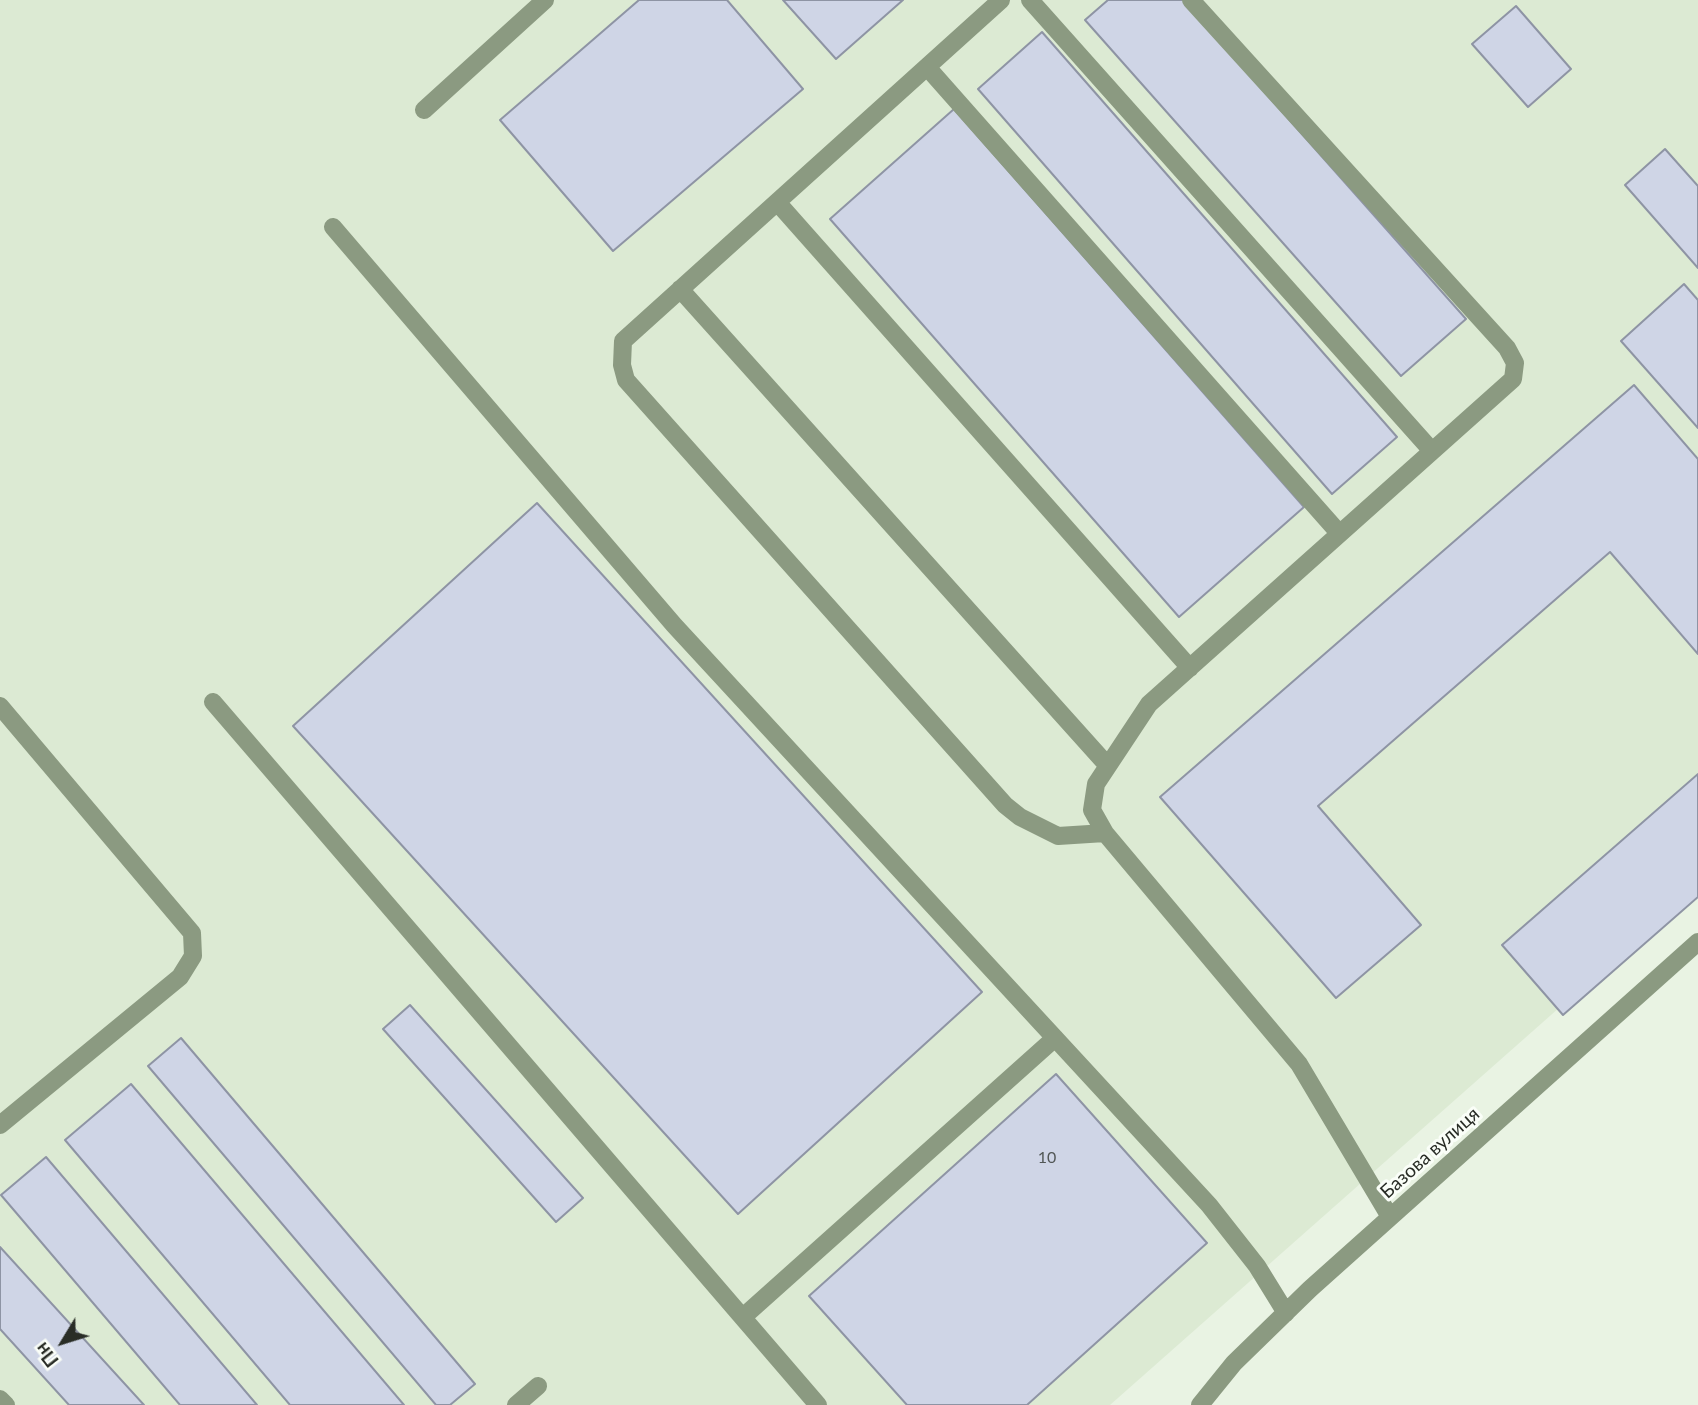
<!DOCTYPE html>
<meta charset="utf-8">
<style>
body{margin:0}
#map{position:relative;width:1698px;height:1405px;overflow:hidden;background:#e9f3e3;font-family:Lato,sans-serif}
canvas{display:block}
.north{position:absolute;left:28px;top:1307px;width:70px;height:70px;-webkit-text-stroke:5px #fafef8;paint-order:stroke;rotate:232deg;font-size:19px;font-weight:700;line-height:28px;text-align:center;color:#292d26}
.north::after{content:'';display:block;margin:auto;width:24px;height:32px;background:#292d26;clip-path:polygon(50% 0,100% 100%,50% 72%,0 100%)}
</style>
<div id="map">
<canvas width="1698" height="1405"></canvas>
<div class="north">Пн</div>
</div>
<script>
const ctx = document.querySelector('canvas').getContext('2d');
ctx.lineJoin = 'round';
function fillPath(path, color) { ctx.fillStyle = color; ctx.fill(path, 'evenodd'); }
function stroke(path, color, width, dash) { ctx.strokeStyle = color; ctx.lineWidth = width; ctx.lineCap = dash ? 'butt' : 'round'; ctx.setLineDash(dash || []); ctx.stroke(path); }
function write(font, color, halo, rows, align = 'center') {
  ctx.font = font + ' Lato,sans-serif'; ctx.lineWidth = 6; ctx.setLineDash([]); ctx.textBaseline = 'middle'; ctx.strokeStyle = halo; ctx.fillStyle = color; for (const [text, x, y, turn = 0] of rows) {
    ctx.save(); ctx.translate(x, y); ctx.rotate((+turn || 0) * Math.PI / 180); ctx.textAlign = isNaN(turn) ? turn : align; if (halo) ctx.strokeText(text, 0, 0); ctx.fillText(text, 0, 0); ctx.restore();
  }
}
const built = new Path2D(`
 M 0,0 L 1698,0 L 1698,885 L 1110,1405 L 0,1405 Z`);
const building = new Path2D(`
 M 639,0 L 727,0 L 803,89 L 613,251 L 500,120 Z
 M 783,0 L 903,0 L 836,59 Z
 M 1108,0 L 1183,0 L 1466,319 L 1401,376 L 1085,20 Z
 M 1516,6 L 1571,69 L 1528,107 L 1472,44 Z
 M 1042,32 L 1397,437 L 1332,494 L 978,89 Z
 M 954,109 L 1304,507 L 1179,617 L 830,219 Z
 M 1665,149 L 1698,186 L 1698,268 L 1625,185 Z
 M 1684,284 L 1698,300 L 1698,428 L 1621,341 Z
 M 1634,385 L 1698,459 L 1698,654 L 1610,552 L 1318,806 L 1421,925 L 1336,998 L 1160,797 Z
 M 537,503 L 982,992 L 738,1214 L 293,726 Z
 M 1698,774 L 1698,897 L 1563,1015 L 1502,945 Z
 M 410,1005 L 583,1198 L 556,1222 L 383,1029 Z
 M 181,1038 L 475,1384 L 450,1405 L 436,1405 L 148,1066 Z
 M 1056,1074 L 1207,1243 L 1027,1405 L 907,1405 L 809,1296 Z
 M 131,1084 L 404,1405 L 290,1405 L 65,1140 Z
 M 46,1157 L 257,1405 L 180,1405 L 1,1195 Z
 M 0,1247 L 144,1405 L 69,1405 L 0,1329 Z`);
const minor = new Path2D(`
 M 1001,0 L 623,341 L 622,365 L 626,380 L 1005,805 L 1020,817 L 1058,836 L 1105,833
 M 1030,0 L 1432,451
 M 1191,0 L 1507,348 L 1515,363 L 1513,379 L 1149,704 L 1096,784 L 1092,810 L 1105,833 L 1299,1064 L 1390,1217
 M 927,67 L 1339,533
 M 424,110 L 545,0
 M 777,202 L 1190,668
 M 333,227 L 674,625 L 1209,1205 L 1257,1266 L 1286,1313
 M 680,289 L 1108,766
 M 213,702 L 818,1405
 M 0,706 L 192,933 L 193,956 L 180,977 L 0,1125
 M 743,1317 L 1055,1038
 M 0,1399 L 6,1405
 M 516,1405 L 538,1386
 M 1200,1405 L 1234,1363 L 1310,1289 L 1698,942`);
const numberNames = [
 ["10",1047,1158]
];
const streetNames = [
 ["Базова вулиця",1430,1153,-42]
];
fillPath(built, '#dcead3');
fillPath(building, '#cfd5e6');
stroke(building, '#8e94a4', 2);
stroke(minor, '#8b9a81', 18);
write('16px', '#525756', null, numberNames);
write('19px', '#292d26', '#fafef8', streetNames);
</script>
